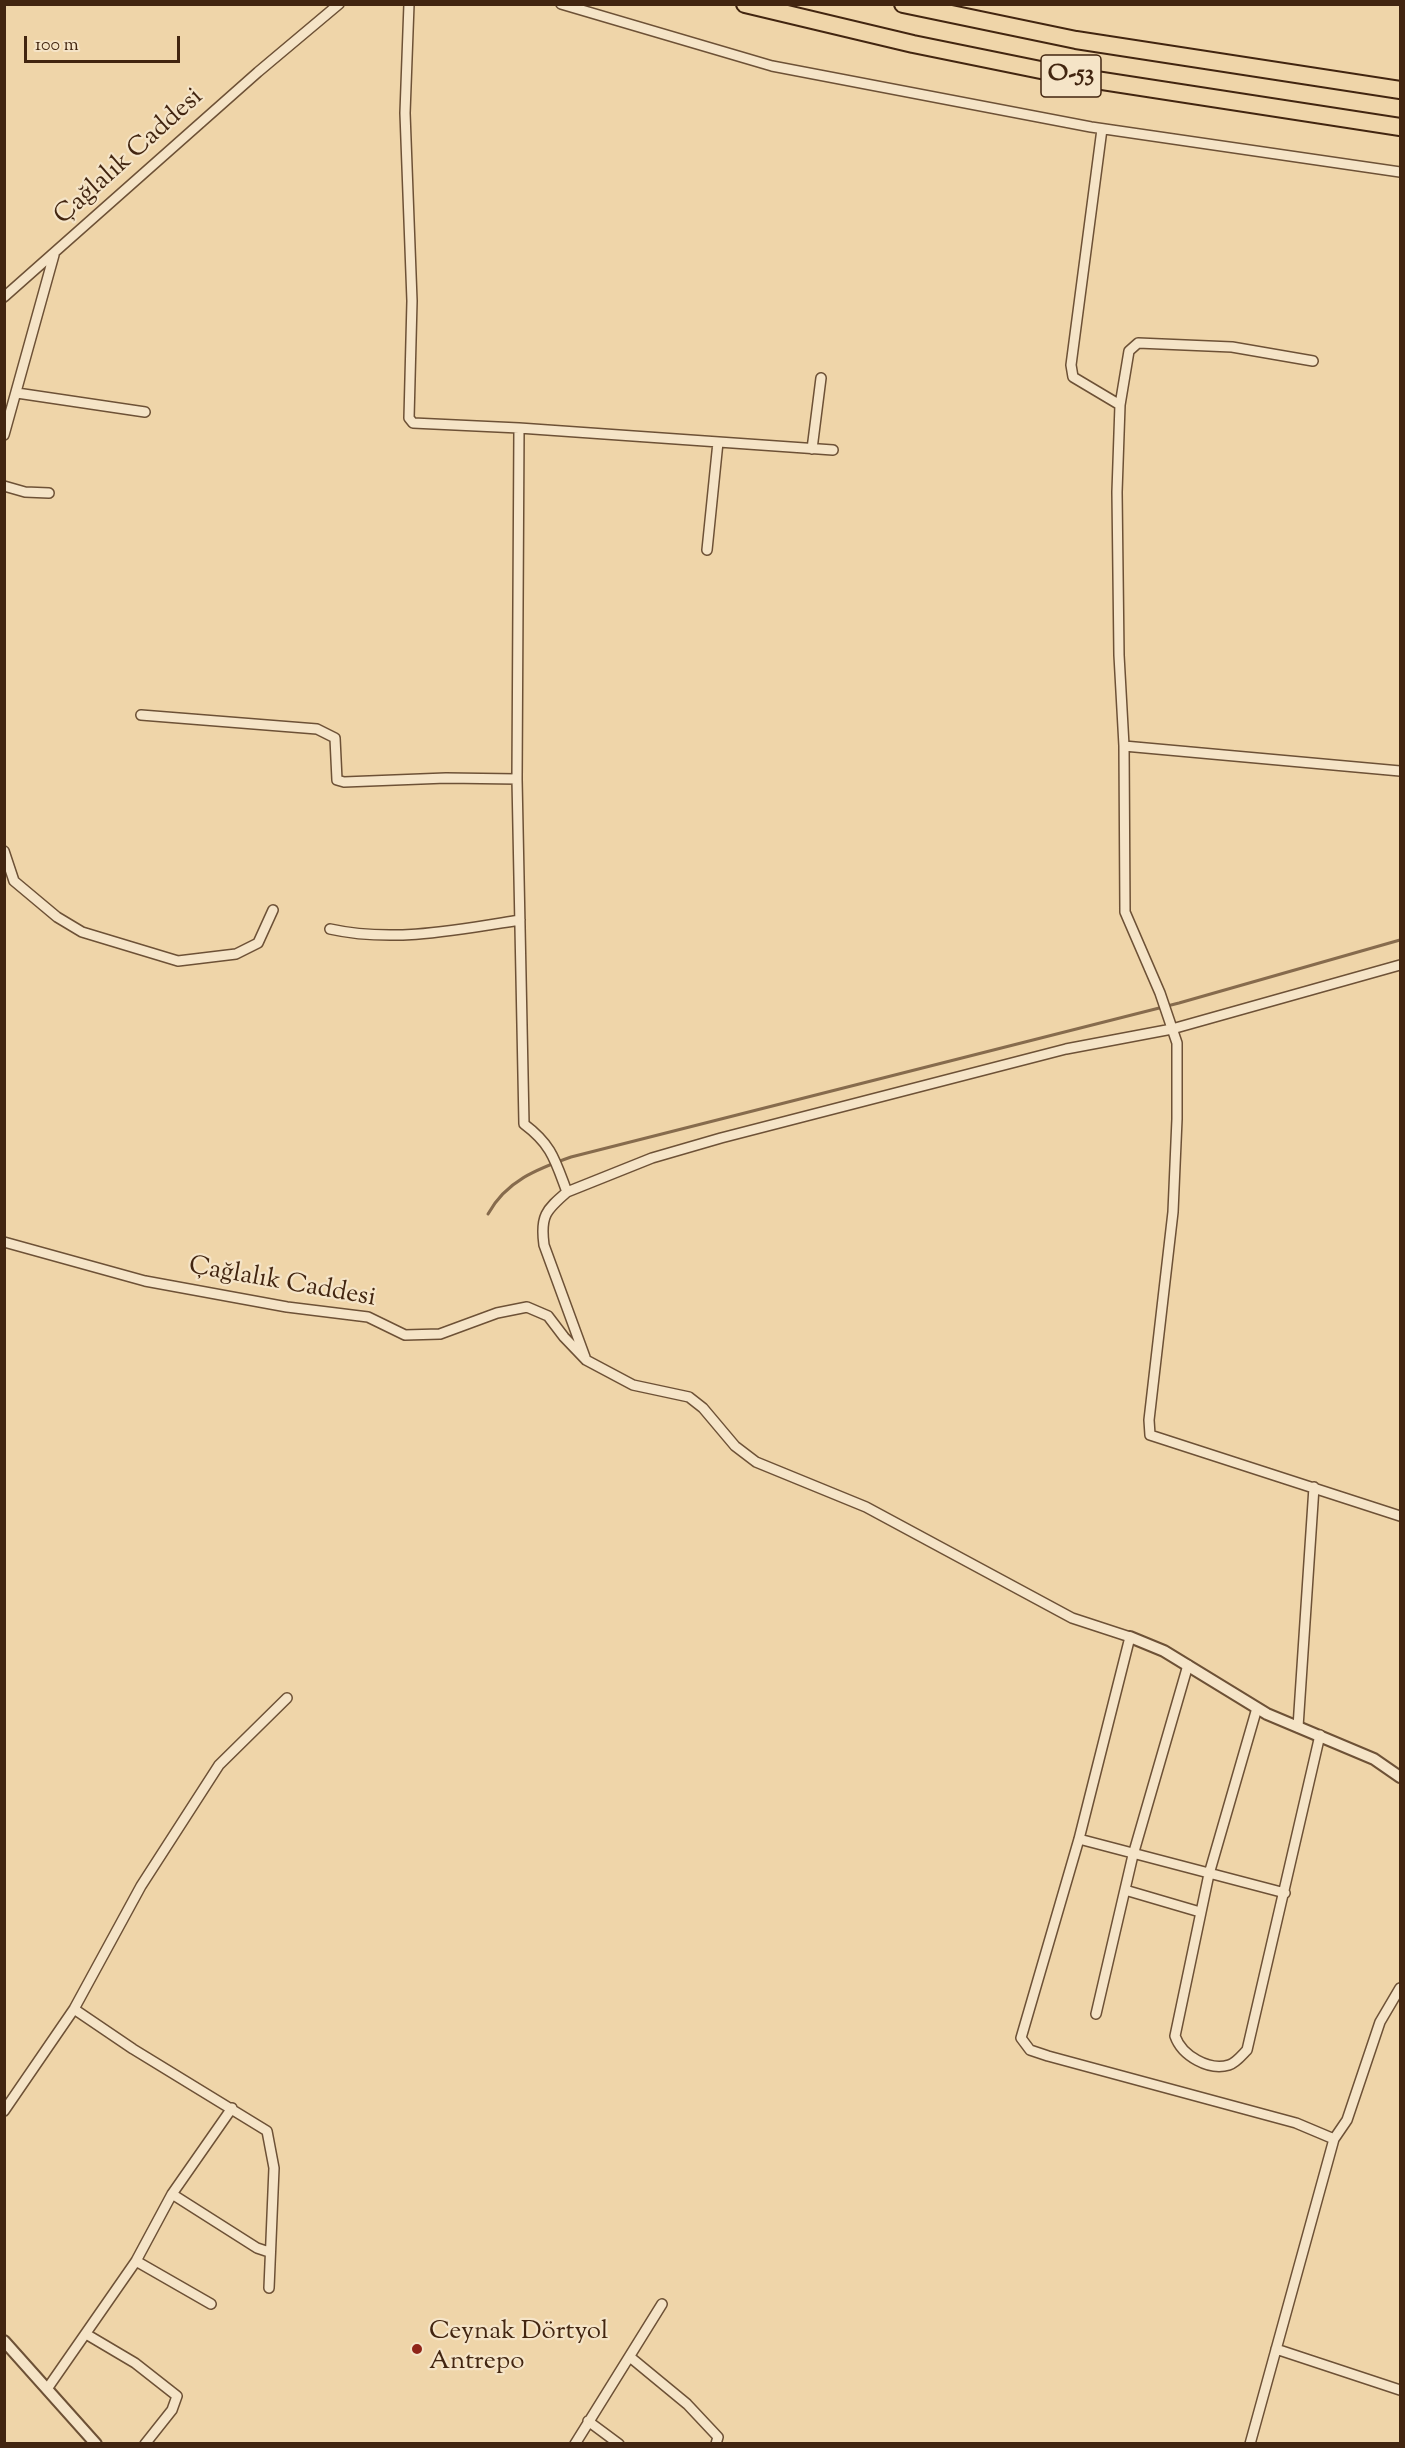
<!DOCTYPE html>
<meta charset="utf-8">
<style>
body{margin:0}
#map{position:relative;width:1405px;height:2448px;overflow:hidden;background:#efd5a9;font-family:"Sorts Mill Goudy",serif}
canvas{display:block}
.frame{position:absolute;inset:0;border:6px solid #422510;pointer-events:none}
.scale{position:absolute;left:24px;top:36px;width:156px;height:27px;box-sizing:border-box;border:3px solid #422510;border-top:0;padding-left:8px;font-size:18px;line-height:21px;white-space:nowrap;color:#422510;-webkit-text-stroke:4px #f5e4c7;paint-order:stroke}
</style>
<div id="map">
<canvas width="1405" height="2448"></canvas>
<div class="frame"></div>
<div class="scale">100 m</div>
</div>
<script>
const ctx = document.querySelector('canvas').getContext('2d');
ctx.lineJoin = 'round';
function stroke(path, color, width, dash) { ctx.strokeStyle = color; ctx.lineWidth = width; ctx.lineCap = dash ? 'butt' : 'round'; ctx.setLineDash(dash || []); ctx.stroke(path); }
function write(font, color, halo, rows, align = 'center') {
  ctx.font = font + ' "Sorts Mill Goudy",serif'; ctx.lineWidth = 4.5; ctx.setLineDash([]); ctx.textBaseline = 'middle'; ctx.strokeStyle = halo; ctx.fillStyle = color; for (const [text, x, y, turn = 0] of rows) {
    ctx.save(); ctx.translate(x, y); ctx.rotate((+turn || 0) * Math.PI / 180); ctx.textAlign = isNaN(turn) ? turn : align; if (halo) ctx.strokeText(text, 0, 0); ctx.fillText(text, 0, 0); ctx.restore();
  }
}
const stream = new Path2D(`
 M 488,1214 C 506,1181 537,1169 571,1157 L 1179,1003 L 1400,940`);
const minor = new Path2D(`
 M 409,4 L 405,113 L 412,301 L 409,418 L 413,423 L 519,428 L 833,450
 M 561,4 L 772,66 L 1091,127 L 1400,172
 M 1102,129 L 1071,365 L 1073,377 L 1120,405
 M 4,297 L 258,72 L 339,4
 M 1313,361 L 1232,347 L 1138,343 L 1129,351 L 1120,405 L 1117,492 L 1119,655 L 1124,746 L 1125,912 L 1160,993 L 1177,1043 L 1177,1119 L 1173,1212 L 1149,1420 L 1150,1435 L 1400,1516
 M 17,393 L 145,412
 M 519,428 L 517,779 L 524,1124 C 552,1145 555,1160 567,1192 C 546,1210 540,1216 544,1245 L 585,1357
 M 4,435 L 54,255
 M 812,449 L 821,378
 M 4,486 L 25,492 L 49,493
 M 707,550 L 718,442
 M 141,715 L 317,729 L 335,738 L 337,780 L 344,782 L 446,778 L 517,779
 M 1124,746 L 1400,771
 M 4,851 L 14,881 L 57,917 L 82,932 L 178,961 L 236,954 L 258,943 L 273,910
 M 330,929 C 393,943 457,930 520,920
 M 567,1192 L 652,1158 L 721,1138 L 1066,1049 L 1172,1029 L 1400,965
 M 4,1242 L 145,1281 L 287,1307 L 368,1317 L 405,1335 L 440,1334 L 497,1313 L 527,1307 L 548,1316 L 564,1337 L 586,1360 L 633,1385 L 689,1397 L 703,1408 L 735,1446 L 756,1462 L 866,1507 L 1072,1618 L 1130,1637 L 1079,1839 L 1021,2038 L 1030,2050 L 1048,2056 L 1296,2123 L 1334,2139
 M 1257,1708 L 1209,1874 L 1175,2036 C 1182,2056 1209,2071 1229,2065 C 1236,2063 1242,2055 1247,2050 L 1320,1735
 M 1298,1727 L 1314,1487
 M 1079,1839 L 1285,1893
 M 1125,1890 L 1200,1912
 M 74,2009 L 133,2049 L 267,2131 L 274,2168 L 269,2288
 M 1096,2014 L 1133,1855 L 1188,1665
 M 4,2111 L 74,2009 L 141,1886 L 219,1765 L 287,1698
 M 172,2194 L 257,2248 L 269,2252
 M 136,2261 L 211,2304
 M 86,2334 L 135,2363 L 177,2396 L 172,2410 L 145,2444
 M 1276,2349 L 1400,2390
 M 630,2357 L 687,2404 L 718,2437 L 716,2444
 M 47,2389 L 136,2261 L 172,2194 L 232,2108
 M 588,2421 L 619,2444
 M 575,2444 L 662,2304
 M 1250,2444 L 1334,2139 L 1347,2120 L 1380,2022 L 1400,1988`);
const tertiary = new Path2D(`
 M 1130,1637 L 1164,1651 L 1267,1714 L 1374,1759 L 1400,1777
 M 4,2341 L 96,2444`);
const motorway = new Path2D(`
 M 745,4 L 913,44 L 1070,76 L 1400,127
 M 903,4 L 1076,40 L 1400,90`);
const markers = [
 [417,2349,6,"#8f2418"]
];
const shields = [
 [1071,76,60]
];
const shieldNames = [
 ["O-53",1071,76]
];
const streetNames = [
 ["Çağlalık Caddesi",130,158,-42],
 ["Çağlalık Caddesi",282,1284,10]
];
const poiNames = [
 ["Ceynak Dörtyol",429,2334],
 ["Antrepo",429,2364]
];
stroke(stream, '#866b4d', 3);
stroke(minor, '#6d5136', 12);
stroke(tertiary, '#6d5136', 14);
stroke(motorway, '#422510', 20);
stroke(minor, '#f5e4c7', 9);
stroke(tertiary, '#f5e4c7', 10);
stroke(motorway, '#efd5a9', 16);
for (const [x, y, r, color] of markers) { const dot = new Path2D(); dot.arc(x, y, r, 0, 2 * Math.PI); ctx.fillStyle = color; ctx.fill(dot); stroke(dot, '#f5e4c7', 2); }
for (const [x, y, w] of shields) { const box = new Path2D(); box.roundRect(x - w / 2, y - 21, w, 42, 4.5); ctx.fillStyle = '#f5e4c7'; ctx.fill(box); stroke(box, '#422510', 1.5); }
write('bold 24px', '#422510', null, shieldNames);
write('26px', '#422510', '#f5e4c7', streetNames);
write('26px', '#422510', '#f5e4c7', poiNames, 'left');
</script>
